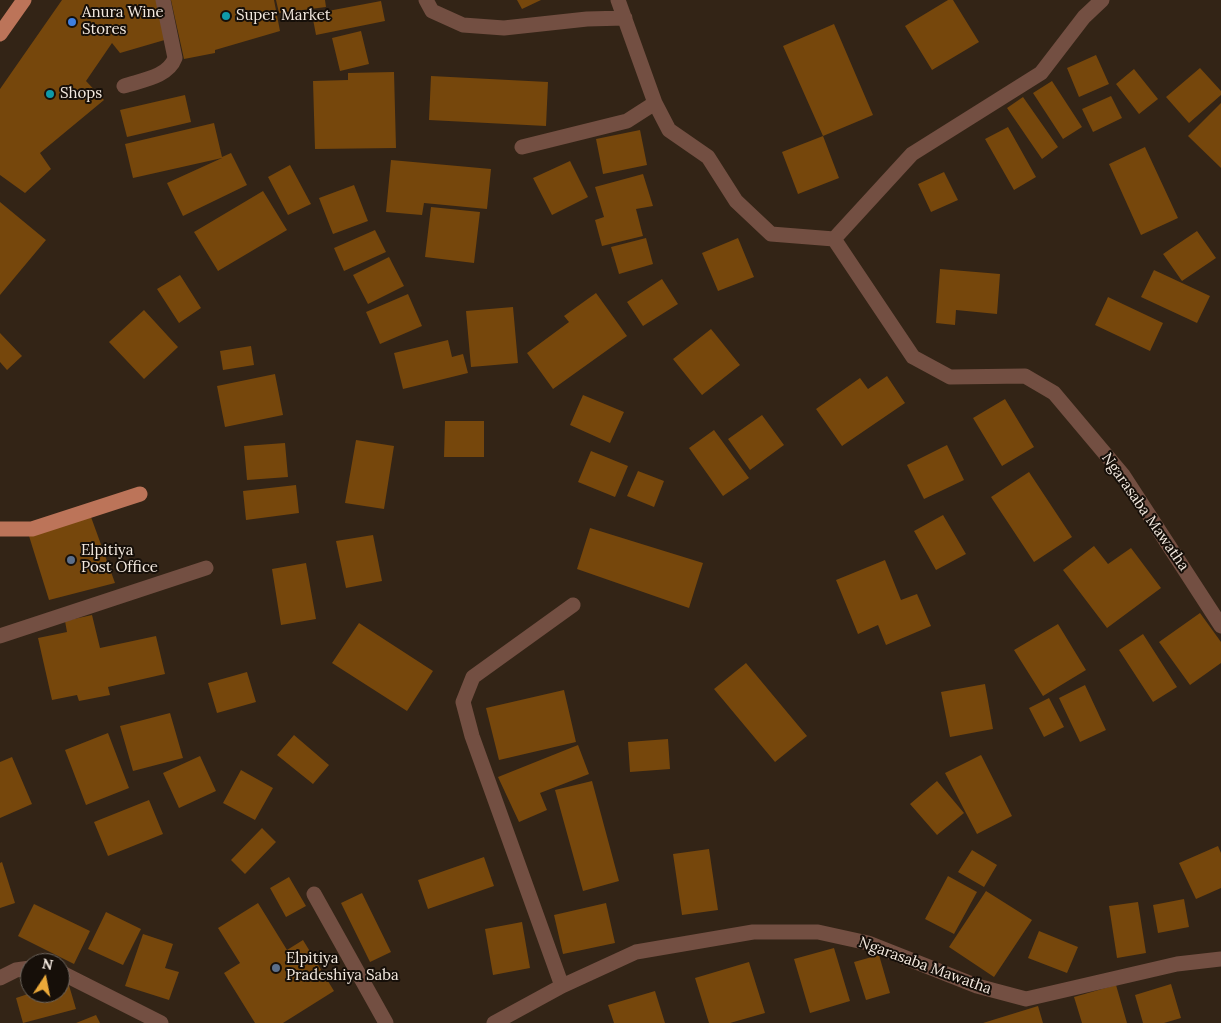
<!DOCTYPE html>
<style>
body{margin:0}
#map{position:relative;width:1221px;height:1023px;overflow:hidden;background:#332416;font-family:Lora,serif}
canvas{display:block}
.north{position:absolute;left:20px;top:953px;width:50px;height:50px;box-sizing:border-box;background:#160f09;border:1px solid #6f675f;border-radius:50%;rotate:11deg;font-size:14px;font-weight:700;line-height:20px;text-align:center;color:#f4eae0}
.north::after{content:'';display:block;margin:auto;width:18px;height:22px;background:#eba939;clip-path:polygon(50% 0,100% 100%,50% 72%,0 100%)}
</style>
<div id="map">
<canvas width="1221" height="1023"></canvas>
<div class="north">N</div>
</div>
<script>
const ctx = document.querySelector('canvas').getContext('2d');
ctx.lineJoin = 'round';
function fillPath(path, color) { ctx.fillStyle = color; ctx.fill(path, 'evenodd'); }
function stroke(path, color, width, dash) { ctx.strokeStyle = color; ctx.lineWidth = width; ctx.lineCap = dash ? 'butt' : 'round'; ctx.setLineDash(dash || []); ctx.stroke(path); }
function write(font, color, halo, rows, align = 'center') {
  ctx.font = font + ' Lora,serif'; ctx.lineWidth = 4; ctx.setLineDash([]); ctx.textBaseline = 'middle'; ctx.strokeStyle = halo; ctx.fillStyle = color; for (const [text, x, y, turn = 0] of rows) {
    ctx.save(); ctx.translate(x, y); ctx.rotate((+turn || 0) * Math.PI / 180); ctx.textAlign = isNaN(turn) ? turn : align; if (halo) ctx.strokeText(text, 0, 0); ctx.fillText(text, 0, 0); ctx.restore();
  }
}
const building = new Path2D(`
 M 62,0 L 158,0 L 168,39 L 120,53 L 112,43 L 86,81 L 104,100 L 40,153 L 51,169 L 25,193 L 0,175 L 0,89 Z
 M 171,0 L 274,0 L 280,31 L 215,50 L 215,53 L 184,59 Z
 M 276,0 L 325,0 L 326,7 L 279,13 Z
 M 517,0 L 541,0 L 522,9 Z
 M 948,0 L 953,0 L 979,42 L 932,70 L 905,26 Z
 M 381,1 L 385,21 L 316,35 L 312,14 Z
 M 834,24 L 873,115 L 823,136 L 783,46 Z
 M 361,31 L 369,64 L 340,71 L 332,38 Z
 M 1096,55 L 1109,84 L 1079,97 L 1067,68 Z
 M 1200,68 L 1221,91 L 1221,95 L 1189,123 L 1166,97 Z
 M 1134,69 L 1158,99 L 1139,114 L 1116,84 Z
 M 394,72 L 396,148 L 315,149 L 313,81 L 348,80 L 348,73 Z
 M 431,76 L 548,82 L 546,126 L 429,120 Z
 M 1052,81 L 1082,127 L 1063,139 L 1033,93 Z
 M 185,95 L 191,122 L 127,137 L 120,110 Z
 M 1111,96 L 1122,118 L 1093,132 L 1082,109 Z
 M 1023,97 L 1058,147 L 1042,159 L 1007,108 Z
 M 1221,103 L 1221,168 L 1188,136 Z
 M 214,123 L 222,157 L 231,153 L 247,185 L 183,216 L 167,183 L 222,158 L 133,178 L 125,144 Z
 M 1008,127 L 1036,177 L 1014,190 L 985,139 Z
 M 640,130 L 647,165 L 603,174 L 596,139 Z
 M 823,136 L 839,178 L 798,194 L 782,152 Z
 M 1145,147 L 1178,218 L 1141,235 L 1109,164 Z
 M 391,160 L 491,169 L 487,209 L 424,203 L 422,215 L 386,212 Z
 M 570,161 L 588,197 L 552,215 L 533,178 Z
 M 290,165 L 311,204 L 288,215 L 268,177 Z
 M 944,172 L 958,200 L 931,212 L 918,184 Z
 M 643,174 L 653,206 L 636,209 L 643,236 L 602,246 L 595,220 L 604,217 L 595,187 Z
 M 354,185 L 368,221 L 333,234 L 319,198 Z
 M 263,191 L 287,230 L 218,271 L 194,232 Z
 M 0,202 L 46,240 L 0,295 Z
 M 431,207 L 480,212 L 474,263 L 425,257 Z
 M 375,230 L 386,252 L 344,271 L 334,248 Z
 M 1197,231 L 1216,258 L 1182,281 L 1163,254 Z
 M 646,238 L 653,264 L 619,274 L 611,247 Z
 M 738,238 L 754,277 L 718,291 L 702,253 Z
 M 389,257 L 404,286 L 368,304 L 353,275 Z
 M 940,269 L 1000,274 L 997,314 L 956,310 L 955,325 L 936,323 Z
 M 1154,270 L 1210,296 L 1197,323 L 1141,297 Z
 M 180,275 L 201,308 L 179,323 L 157,289 Z
 M 662,279 L 678,304 L 643,326 L 627,302 Z
 M 596,293 L 627,336 L 553,389 L 527,353 L 569,322 L 564,316 Z
 M 408,294 L 422,326 L 380,344 L 366,312 Z
 M 1108,297 L 1163,323 L 1150,351 L 1095,325 Z
 M 513,307 L 518,363 L 471,367 L 466,311 Z
 M 144,310 L 178,347 L 144,379 L 109,342 Z
 M 711,329 L 740,365 L 702,395 L 673,359 Z
 M 0,333 L 22,356 L 7,370 L 0,362 Z
 M 448,340 L 452,357 L 463,354 L 468,373 L 403,389 L 394,353 Z
 M 251,346 L 254,365 L 223,370 L 220,351 Z
 M 275,374 L 283,415 L 225,427 L 217,386 Z
 M 887,376 L 905,403 L 842,446 L 816,409 L 860,378 L 868,389 Z
 M 583,395 L 624,412 L 610,443 L 570,425 Z
 M 1005,399 L 1034,447 L 1002,466 L 973,418 Z
 M 762,415 L 784,445 L 750,470 L 728,439 Z
 M 445,421 L 484,421 L 484,457 L 444,457 Z
 M 714,430 L 749,478 L 723,496 L 689,448 Z
 M 356,440 L 394,446 L 384,509 L 345,503 Z
 M 285,443 L 288,477 L 247,480 L 244,446 Z
 M 947,445 L 964,480 L 924,499 L 907,465 Z
 M 591,451 L 628,466 L 615,497 L 578,482 Z
 M 638,471 L 664,481 L 654,507 L 627,496 Z
 M 1029,472 L 1072,537 L 1034,562 L 991,497 Z
 M 296,485 L 299,513 L 246,520 L 243,491 Z
 M 943,515 L 966,554 L 936,570 L 914,531 Z
 M 91,517 L 115,583 L 49,600 L 29,536 Z
 M 590,528 L 703,563 L 689,608 L 577,569 Z
 M 373,535 L 382,581 L 346,588 L 336,541 Z
 M 1094,546 L 1108,564 L 1131,548 L 1161,588 L 1107,628 L 1063,570 Z
 M 885,560 L 901,600 L 917,594 L 931,626 L 886,645 L 878,625 L 858,634 L 836,580 Z
 M 306,563 L 316,619 L 281,625 L 272,569 Z
 M 1200,613 L 1221,642 L 1221,663 L 1190,685 L 1159,642 Z
 M 92,615 L 100,648 L 156,636 L 165,674 L 108,687 L 110,695 L 79,701 L 77,695 L 52,700 L 38,638 L 67,632 L 65,621 Z
 M 359,623 L 433,671 L 407,711 L 332,663 Z
 M 1058,624 L 1086,670 L 1043,696 L 1014,650 Z
 M 1143,634 L 1177,687 L 1153,702 L 1119,650 Z
 M 746,663 L 807,736 L 775,762 L 714,689 Z
 M 247,672 L 256,702 L 217,713 L 208,683 Z
 M 985,684 L 993,729 L 950,737 L 941,692 Z
 M 1085,685 L 1106,730 L 1080,742 L 1059,698 Z
 M 564,690 L 576,742 L 499,760 L 486,708 Z
 M 1049,698 L 1064,727 L 1044,737 L 1029,708 Z
 M 170,713 L 183,758 L 133,771 L 120,726 Z
 M 108,733 L 129,788 L 86,805 L 65,750 Z
 M 294,735 L 329,765 L 313,784 L 277,755 Z
 M 668,739 L 670,769 L 630,772 L 628,742 Z
 M 578,745 L 589,774 L 540,793 L 547,810 L 519,822 L 498,777 Z
 M 981,755 L 1012,816 L 977,834 L 945,773 Z
 M 200,756 L 216,791 L 179,808 L 163,773 Z
 M 12,757 L 32,804 L 0,818 L 0,762 Z
 M 241,770 L 273,788 L 255,820 L 223,803 Z
 M 592,781 L 619,881 L 583,891 L 555,790 Z
 M 937,781 L 964,813 L 937,835 L 910,804 Z
 M 149,800 L 163,834 L 108,856 L 94,822 Z
 M 262,828 L 276,842 L 245,874 L 231,860 Z
 M 1218,846 L 1221,853 L 1221,888 L 1196,899 L 1179,863 Z
 M 709,849 L 718,910 L 682,915 L 673,854 Z
 M 972,850 L 997,865 L 984,887 L 958,872 Z
 M 484,857 L 494,886 L 428,909 L 418,880 Z
 M 2,862 L 15,903 L 0,908 L 0,863 Z
 M 948,876 L 977,892 L 954,934 L 925,919 Z
 M 289,877 L 306,906 L 286,917 L 270,888 Z
 M 986,891 L 1032,920 L 994,977 L 949,947 Z
 M 362,893 L 391,952 L 370,962 L 341,903 Z
 M 1184,899 L 1189,927 L 1158,933 L 1153,905 Z
 M 1138,902 L 1146,953 L 1117,958 L 1109,906 Z
 M 258,903 L 287,950 L 303,940 L 334,991 L 283,1023 L 255,1023 L 224,973 L 240,963 L 218,928 Z
 M 606,903 L 615,943 L 563,954 L 554,915 Z
 M 34,904 L 90,931 L 74,964 L 18,936 Z
 M 106,912 L 141,929 L 123,965 L 88,949 Z
 M 522,922 L 530,968 L 493,975 L 485,929 Z
 M 1039,931 L 1078,947 L 1067,973 L 1028,958 Z
 M 143,934 L 173,944 L 165,968 L 179,972 L 169,1000 L 125,986 Z
 M 834,948 L 850,1001 L 810,1013 L 794,959 Z
 M 879,955 L 890,993 L 866,1000 L 854,962 Z
 M 749,962 L 765,1013 L 730,1023 L 709,1023 L 695,978 Z
 M 68,982 L 76,1009 L 23,1023 L 16,998 L 31,993 L 60,993 L 60,985 Z
 M 1171,984 L 1181,1018 L 1164,1023 L 1143,1023 L 1135,995 Z
 M 1116,985 L 1127,1023 L 1082,1023 L 1074,997 Z
 M 655,991 L 665,1023 L 614,1023 L 608,1005 Z
 M 1038,1006 L 1043,1023 L 983,1023 Z
 M 96,1015 L 100,1023 L 76,1023 Z`);
const minor = new Path2D(`
 M 426,0 L 432,11 L 463,25 L 504,28 L 587,19 L 625,18
 M 618,0 L 655,103 L 669,130 L 708,157 L 736,201 L 771,234 L 834,239 L 913,357 L 950,377 L 1025,376 L 1054,393 L 1123,475 L 1221,626
 M 124,86 C 142,80 168,77 175,58 L 163,0
 M 522,147 L 627,121 L 655,103
 M 834,239 L 912,154 L 1041,73 L 1084,17 L 1102,0
 M 0,636 L 206,568
 M 314,894 L 386,1023
 M 60,972 L 161,1023
 M 0,978 L 16,970 L 30,968
 M 562,986 L 472,736 L 463,702 L 473,677 L 573,605
 M 494,1023 L 562,986 L 636,952 L 753,932 L 818,932 L 868,943 L 977,986 L 1026,999 L 1177,964 L 1221,959`);
const major = new Path2D(`
 M 0,34 L 24,0
 M 0,529 L 32,529 L 140,494`);
const markers = [
 [226,16,5,"#0f9aa8"],
 [72,22,5,"#3f7fe0"],
 [50,94,5,"#0f9aa8"],
 [71,560,5,"#5c6f8a"],
 [276,968,5,"#5c6f8a"]
];
const poiNames = [
 ["Anura Wine",82,13],
 ["Stores",82,30],
 ["Super Market",236,16],
 ["Shops",60,94],
 ["Elpitiya",81,551],
 ["Post Office",81,568],
 ["Elpitiya",286,959],
 ["Pradeshiya Saba",286,976]
];
const streetNames = [
 ["Ngarasaba Mawatha",1145,512,55],
 ["Ngarasaba Mawatha",925,966,20]
];
fillPath(building, '#76470c');
stroke(minor, '#734f42', 15);
stroke(major, '#bc7459', 15);
for (const [x, y, r, color] of markers) { const dot = new Path2D(); dot.arc(x, y, r, 0, 2 * Math.PI); ctx.fillStyle = color; ctx.fill(dot); stroke(dot, '#160f09', 2); }
write('15px', '#f4eae0', '#160f09', poiNames, 'left');
write('15px', '#f4eae0', '#160f09', streetNames);
</script>
